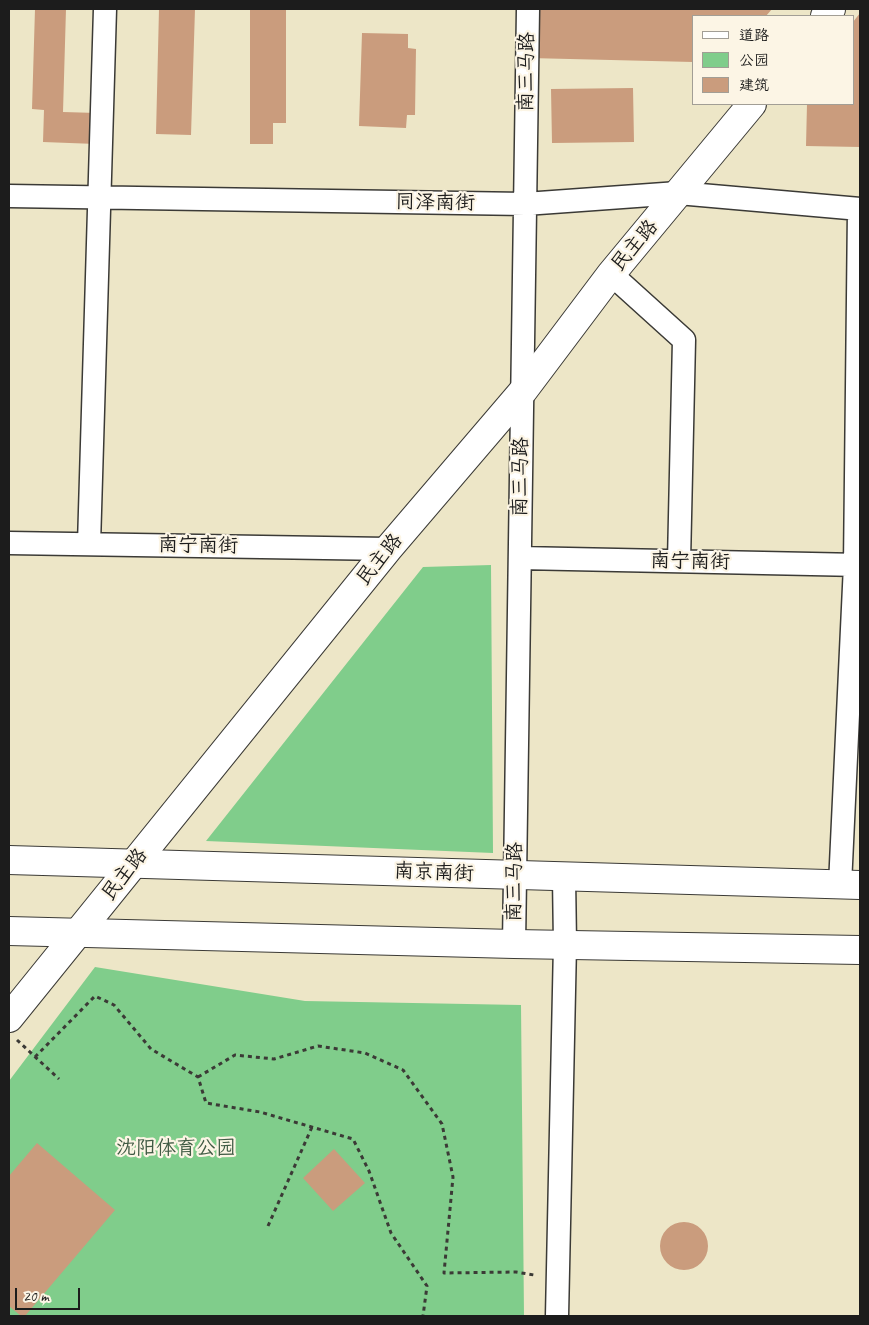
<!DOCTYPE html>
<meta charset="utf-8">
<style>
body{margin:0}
#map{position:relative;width:869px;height:1325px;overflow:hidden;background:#ede6c7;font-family:Caveat,"LXGW WenKai TC",sans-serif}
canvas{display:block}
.frame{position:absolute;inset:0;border:10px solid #1c1c1c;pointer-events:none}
.legend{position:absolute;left:692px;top:15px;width:162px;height:90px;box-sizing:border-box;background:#fcf5e5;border:1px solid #a29e95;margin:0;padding:6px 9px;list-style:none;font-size:15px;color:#1c1c1c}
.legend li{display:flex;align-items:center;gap:10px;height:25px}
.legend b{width:25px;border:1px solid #a29e95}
.scale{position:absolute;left:15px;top:1288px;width:65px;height:22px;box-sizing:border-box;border:2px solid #1c1c1c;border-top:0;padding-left:6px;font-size:15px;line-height:18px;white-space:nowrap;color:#1c1c1c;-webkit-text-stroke:4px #fcf5e5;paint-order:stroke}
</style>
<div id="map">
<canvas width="869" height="1325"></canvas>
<div class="frame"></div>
<ul class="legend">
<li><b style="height:6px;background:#fff"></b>道路</li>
<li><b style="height:14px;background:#80cd8b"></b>公园</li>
<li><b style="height:14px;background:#ca9c7d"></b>建筑</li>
</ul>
<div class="scale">20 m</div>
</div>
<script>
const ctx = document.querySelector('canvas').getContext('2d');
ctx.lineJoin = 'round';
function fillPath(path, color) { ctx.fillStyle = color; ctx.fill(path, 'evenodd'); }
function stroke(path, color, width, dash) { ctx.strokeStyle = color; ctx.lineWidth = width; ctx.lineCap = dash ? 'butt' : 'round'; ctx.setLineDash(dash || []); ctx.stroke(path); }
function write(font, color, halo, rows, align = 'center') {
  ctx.font = font + ' Caveat,"LXGW WenKai TC",sans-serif'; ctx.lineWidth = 4.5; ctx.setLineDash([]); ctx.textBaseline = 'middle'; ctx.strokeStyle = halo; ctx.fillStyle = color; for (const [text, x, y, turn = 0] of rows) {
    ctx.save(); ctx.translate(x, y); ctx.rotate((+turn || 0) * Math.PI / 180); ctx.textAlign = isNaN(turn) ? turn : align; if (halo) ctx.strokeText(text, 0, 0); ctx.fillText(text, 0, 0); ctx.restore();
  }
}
const green = new Path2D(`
 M 491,565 L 493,853 L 206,841 L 423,567 Z
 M 95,967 L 305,1001 L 521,1005 L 524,1316 L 9,1316 L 9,1081 Z`);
const building = new Path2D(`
 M 35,9 L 66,9 L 63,112 L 97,113 L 96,144 L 43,142 L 44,110 L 32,109 Z
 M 159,9 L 195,9 L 191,135 L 156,134 Z
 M 250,9 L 286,9 L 286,123 L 273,123 L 273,144 L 250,144 Z
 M 530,9 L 772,9 L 766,16 L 693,16 L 693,62 L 529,58 Z
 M 860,13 L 860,147 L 806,146 L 807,104 L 853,104 L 853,22 Z
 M 362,33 L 408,34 L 408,48 L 416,49 L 415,115 L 407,115 L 406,128 L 359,126 Z
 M 633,88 L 634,142 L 552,143 L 551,89 Z
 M 37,1143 L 115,1210 L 25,1316 L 21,1316 L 9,1306 L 9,1176 Z
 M 334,1149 L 365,1183 L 333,1211 L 303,1178 Z
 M660 1246a24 24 0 1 1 48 0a24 24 0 1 1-48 0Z`);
const path = new Path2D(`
 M 17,1040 L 59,1079
 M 35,1057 L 95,996 L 114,1005 L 151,1049 L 198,1077 L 206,1103 L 260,1112 L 353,1139 L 369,1171 L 391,1233 L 427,1286 L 423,1316
 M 198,1077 L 235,1055 L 274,1059 L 318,1046 L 365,1053 L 403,1070 L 442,1124 L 453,1177 L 444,1273 L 516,1272 L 534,1275 L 534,1278
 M 268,1226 L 312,1127`);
const street = new Path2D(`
 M 9,196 L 525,204 L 678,193 L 860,209
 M 611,274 L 684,340 L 679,561
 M 9,543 L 388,549
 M 89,544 L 105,9
 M 520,558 L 860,565
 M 840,885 L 855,565 L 859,209
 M 514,944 L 528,9
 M 557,1316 L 565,944 L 564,877`);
const secondary = new Path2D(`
 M 825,16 L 831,9
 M 9,1018 L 388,549 L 523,391 L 611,274 L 752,104`);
const primary = new Path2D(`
 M 9,860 L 860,885
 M 9,931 L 514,944 L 860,950`);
const streetNames = [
 ["南三马路",527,72,-89],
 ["同泽南街",435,203,1],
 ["民主路",635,246,-50],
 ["南三马路",521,477,-89],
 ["南宁南街",198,546,1],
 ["民主路",380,560,-51],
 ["南宁南街",690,562,1],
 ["南京南街",434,873,2],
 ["民主路",125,875,-52],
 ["南三马路",515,882,-89]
];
const parkNames = [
 ["沈阳体育公园",176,1149]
];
fillPath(green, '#80cd8b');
fillPath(building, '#ca9c7d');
stroke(street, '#3b3a36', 25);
stroke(secondary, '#3b3a36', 30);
stroke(primary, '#3b3a36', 30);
stroke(path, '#3b3a36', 3, [4, 4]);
stroke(street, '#fff', 22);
stroke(secondary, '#fff', 28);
stroke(primary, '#fff', 28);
write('20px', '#1c1c1c', '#fcf5e5', streetNames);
write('20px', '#3f5a43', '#fcf5e5', parkNames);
</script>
